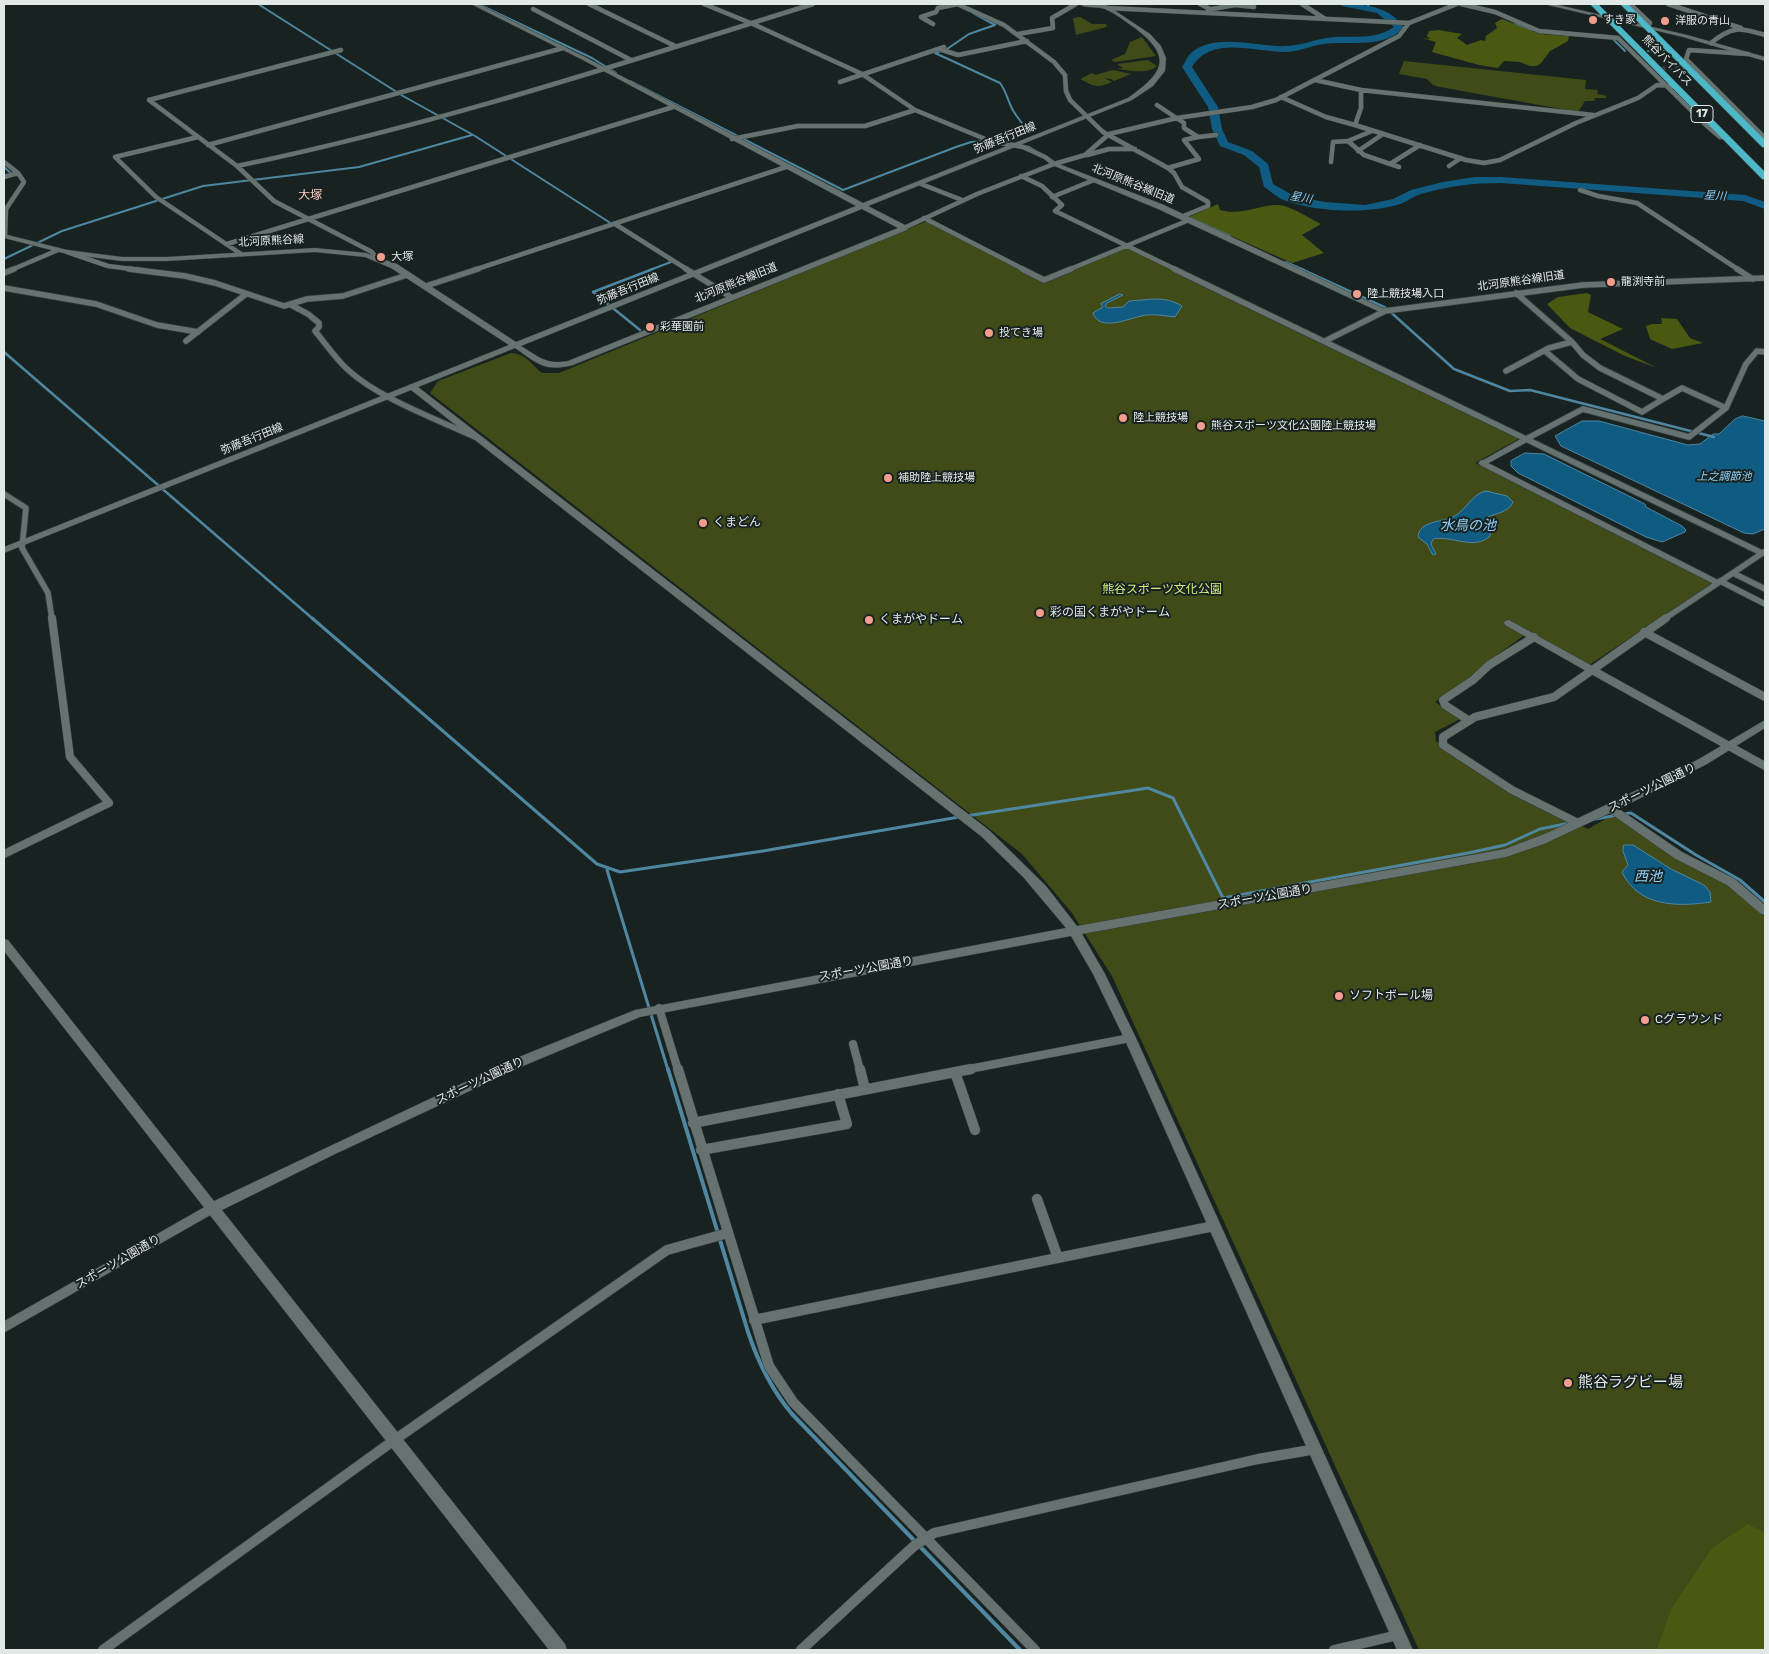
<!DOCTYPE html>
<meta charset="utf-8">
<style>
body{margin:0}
#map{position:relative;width:1769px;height:1654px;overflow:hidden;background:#182321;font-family:Rubik,sans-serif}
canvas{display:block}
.frame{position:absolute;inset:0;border:5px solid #e1e9e7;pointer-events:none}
</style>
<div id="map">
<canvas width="1769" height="1654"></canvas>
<div class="frame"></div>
</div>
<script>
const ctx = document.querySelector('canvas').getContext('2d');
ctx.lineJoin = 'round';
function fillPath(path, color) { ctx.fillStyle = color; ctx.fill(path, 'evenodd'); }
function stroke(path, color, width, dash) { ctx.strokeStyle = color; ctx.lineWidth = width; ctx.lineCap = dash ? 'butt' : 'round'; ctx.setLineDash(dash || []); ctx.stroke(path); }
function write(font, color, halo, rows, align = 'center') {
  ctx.font = font + ' Rubik,"Noto Sans JP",sans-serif'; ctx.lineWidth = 4; ctx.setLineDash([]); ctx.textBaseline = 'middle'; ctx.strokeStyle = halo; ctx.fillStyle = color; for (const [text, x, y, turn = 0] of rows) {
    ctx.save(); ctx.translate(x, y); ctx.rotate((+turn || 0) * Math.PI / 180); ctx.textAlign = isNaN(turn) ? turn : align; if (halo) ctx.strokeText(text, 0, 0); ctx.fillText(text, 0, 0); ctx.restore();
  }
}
const green = new Path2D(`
 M 1080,17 L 1092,24 L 1106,24 L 1107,27 L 1076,35 L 1073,18 Z
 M 1142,37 L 1156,56 L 1115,62 L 1111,60 L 1125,54 L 1130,42 Z
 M 1148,60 L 1157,66 C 1147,75 1128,70 1116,69 L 1123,68 L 1117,64 Z
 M 1404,61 L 1586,80 L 1585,89 L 1598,90 L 1597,94 L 1607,96 L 1605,98 L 1595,98 L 1594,101 L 1585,101 L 1578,112 L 1440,87 L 1433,85 L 1427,79 L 1399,74 Z
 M 1113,70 L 1131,74 L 1114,81 L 1111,79 L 1104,78 L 1112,82 C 1096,89 1094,86 1080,79 L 1092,73 L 1095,75 Z
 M 927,221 L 1044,282 L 1127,247 L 1520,438 L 1475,463 L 1713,583 L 1589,665 L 1529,632 L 1484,664 L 1466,681 L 1435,702 L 1460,719 L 1435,732 L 1436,741 C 1481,779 1535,804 1588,829 L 1613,815 L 1723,881 L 1765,917 L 1765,1650 L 1419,1650 L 1112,976 L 1072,913 L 1022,854 L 430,393 L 438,381 L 511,353 C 525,353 532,365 542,373 L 559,373 Z`);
const forest = new Path2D(`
 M 1502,19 L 1540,34 L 1569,36 L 1568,41 L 1550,51 L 1541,63 L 1537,66 L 1530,66 L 1520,62 L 1504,61 L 1498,68 L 1479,65 L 1432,52 L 1436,42 L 1422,38 L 1430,39 L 1427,36 L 1429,31 L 1439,30 L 1462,34 L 1457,38 L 1467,45 L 1481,40 L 1485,41 L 1486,36 L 1497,28 L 1495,23 Z
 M 1218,204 L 1220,210 C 1242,216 1257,205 1278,205 C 1289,205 1311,219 1321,224 L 1302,235 L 1324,253 L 1292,263 L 1189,217 Z
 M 1587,293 L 1591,295 L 1588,312 L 1623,329 L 1600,339 L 1657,368 L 1625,356 L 1570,328 L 1547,304 L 1558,297 Z
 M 1661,318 L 1677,319 L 1690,338 L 1703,343 L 1672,349 L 1650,339 L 1646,326 L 1652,324 L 1662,324 Z
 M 1748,1524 L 1765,1533 L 1765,1650 L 1657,1650 L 1671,1609 L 1712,1548 Z`);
const water = new Path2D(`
 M 1120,294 L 1123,295 L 1107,303 L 1105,306 L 1108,308 L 1123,307 L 1129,301 C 1149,300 1163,295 1182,306 L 1175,317 C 1166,316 1156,314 1147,315 C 1133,316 1100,334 1093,313 L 1103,307 L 1101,304 Z
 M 1743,416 L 1765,421 L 1765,529 L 1753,534 L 1744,533 L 1561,446 L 1555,436 L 1582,421 L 1599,421 L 1688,445 L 1700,444 L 1713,434 L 1719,434 L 1735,419 Z
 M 1525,453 L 1544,454 L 1645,504 L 1646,507 L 1682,526 L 1686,530 L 1685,532 L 1662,542 L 1646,537 L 1518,473 L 1511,466 L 1511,461 Z
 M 1486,491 L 1507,496 L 1513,502 C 1509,513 1495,513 1485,518 L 1484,524 L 1490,531 L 1490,536 C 1475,551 1451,535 1433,539 L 1431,544 L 1436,554 L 1433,555 L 1427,544 L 1418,537 C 1419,521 1441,522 1453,517 C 1468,509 1471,494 1486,491 Z
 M 1624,845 L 1633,845 L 1671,869 L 1704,885 L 1710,892 L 1711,902 C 1678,907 1638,907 1622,872 L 1628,865 L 1623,851 Z`);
const streamFar3 = new Path2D(`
 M 258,4 L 403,96 L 475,136 L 612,224
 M 478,4 L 592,58 L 616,73
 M 1367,4 L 1369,7
 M 973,13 L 995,25 L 969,34 L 947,49 L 935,53 L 1000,83 C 1007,92 1008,103 1014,112 C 1018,119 1024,124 1027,132 L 1011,140
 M 1515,23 L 1532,30
 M 1613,39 L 1625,51
 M 1648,51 L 1667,51
 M 630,81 L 843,190 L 956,147 L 971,142 L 986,141
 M 997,140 L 1029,147 L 1058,164
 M 4,167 L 13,175
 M 1186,216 L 1230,236
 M 4,259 L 62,231 L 203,186 L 359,167 L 472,135
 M 1286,262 L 1304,270
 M 650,270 L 671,262 L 668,259`);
const streamFar2 = new Path2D(`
 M 1301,269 L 1386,308 L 1454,369 L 1510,391 L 1530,390 L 1714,437
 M 640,330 L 593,292 L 653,269
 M 4,352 L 313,619`);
const streamFar1 = new Path2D(`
 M 312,618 L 597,864 L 620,872 L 763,851 L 959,817
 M 1623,814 L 1631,813 L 1696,855 L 1740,880 L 1765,902
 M 966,816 L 1148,788 L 1173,798 L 1223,898 L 1468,853 L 1505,845 L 1540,829 L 1570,823
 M 1596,819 L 1617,815
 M 607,870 L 668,1070`);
const stream = new Path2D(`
 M 668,1069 L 748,1332 C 758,1362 771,1389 792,1414 L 1020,1650`);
const river = new Path2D(`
 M 1341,4 C 1366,4 1388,6 1404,27 C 1384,50 1349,40 1323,44 C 1310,46 1298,52 1285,52 C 1255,52 1211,35 1192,67 L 1218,107 L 1222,129 L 1228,142 L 1252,151 L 1268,164 L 1273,184 L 1294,196 L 1325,202 L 1365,205 L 1393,199 L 1411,190 L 1443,182 L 1475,177 L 1501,177 L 1745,195 L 1765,202 L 1765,209 L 1743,201 L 1501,183 C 1474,183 1448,186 1421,194 C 1413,196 1406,203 1397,205 C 1363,214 1317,212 1283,200 C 1277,197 1270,191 1264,187 L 1259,167 L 1244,155 L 1220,146 L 1212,129 L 1208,107 L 1182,67 C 1185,63 1187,57 1190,54 C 1214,31 1260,48 1288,46 C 1304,45 1318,38 1334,37 C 1355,36 1376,40 1394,27 L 1377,13 L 1342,6 Z`);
const streetTunnel = new Path2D(`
 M 1654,69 L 1692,67`);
const streetFar3 = new Path2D(`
 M 589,4 L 675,46
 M 704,4 L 753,24 L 862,74 L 915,110 L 990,141 L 1023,147 L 1045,157 L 1054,164
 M 957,4 L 1004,25 L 1054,62 L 1065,75 L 1066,91 L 1070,100 L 1103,132 L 1168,168 L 1174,173 L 1182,187 L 1208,202 L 1208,206 L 1181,217
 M 1200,4 L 1210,9 L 1207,12
 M 1302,4 L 1325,19
 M 1461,4 L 1495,12 L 1539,31 L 1618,38 L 1706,125 L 1720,137 L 1725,137
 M 1630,4 L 1650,23 L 1648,27
 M 1668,4 L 1741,28
 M 1108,8 L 1409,23 L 1457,4
 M 533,9 L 631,60
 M 1212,9 L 1235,5 L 1254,7
 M 933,24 L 921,17 L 936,12 L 938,8 L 958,4
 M 1018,34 L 1053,28 L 1052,18 L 1076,4
 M 1711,43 C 1733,25 1740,28 1765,35
 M 939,49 L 958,55 L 1027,41
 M 1748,54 L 1689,50 L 1686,59 L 1765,138
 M 1315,80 L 1361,90 L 1593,115
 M 840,82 L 944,47
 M 1361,90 L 1361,108 L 1355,125 L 1466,160 L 1484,163 L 1500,160 L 1576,123 L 1638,98 L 1657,85 L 1675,86
 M 1281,97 L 1326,117 L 1355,125
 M 149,100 L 237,166 L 274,201 L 372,252 L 376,258
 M 149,100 L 341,50
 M 1157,105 L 1184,123 L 1184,128 L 1198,137 L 1184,140 L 1199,159 L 1168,168
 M 1372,131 L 1348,141 L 1364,155 L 1399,167
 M 198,137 L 115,157 L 156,197 L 241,254
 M 1198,137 L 1216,135
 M 732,139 L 798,126 L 865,126 L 915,110
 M 208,145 L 563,48
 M 1358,151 L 1383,134
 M 1087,155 L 1109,149 L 1135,149
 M 4,162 L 18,173 L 24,182 L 6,209 L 5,236
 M 1331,162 L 1333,142 L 1348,141
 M 1390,164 L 1420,145
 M 237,166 C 432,126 623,63 813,4
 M 1449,166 L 1461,158
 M 1021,176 L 1042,186 L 1062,205 L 1055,211 L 1177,270
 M 4,177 L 18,173
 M 921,184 L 962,200
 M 1580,190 L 1598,196 L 1637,203 L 1739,270
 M 1052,197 L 1094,180
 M 924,218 L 1025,270
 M 615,224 L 688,270
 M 904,228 L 977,194 L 1054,164 L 1085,155 L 1109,134 L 1177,118 L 1252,107 L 1276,100 L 1399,36 L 1409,23
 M 227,244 L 673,107
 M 67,252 L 108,266 L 139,270
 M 11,270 L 58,250
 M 474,270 L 786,167
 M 1068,270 L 1189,220`);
const streetFar2 = new Path2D(`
 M 129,269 L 185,276 L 215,283 L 284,306 L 307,299 L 343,296 L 407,275
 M 686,269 L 731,297
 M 1022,269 L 1044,280 L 1071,269
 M 1174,269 L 1762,553
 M 1737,269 L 1753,279
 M 4,273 L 14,269
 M 426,286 L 478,269
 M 4,288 L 96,304 L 157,325 L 198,332
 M 1516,293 L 1572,342 L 1583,355 L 1600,368 L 1663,399 L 1682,388 L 1726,408
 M 291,305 L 308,314 L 319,323 L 319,327 L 315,331 C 325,343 335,358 347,369 C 378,398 436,419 475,437
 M 186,341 L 246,294
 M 1325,341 L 1385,311 L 1583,285 L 1765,278
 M 1545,351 L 1578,379 L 1642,412 L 1663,399
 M 1506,371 L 1549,348 L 1572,342
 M 1526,439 L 1583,409 L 1689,437 L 1726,408 L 1746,364 L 1757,351 L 1765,352
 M 1482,463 L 1718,583 L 1664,619
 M 4,494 L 26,508 L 22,548 L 48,593 L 52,619
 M 1733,573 L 1765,589
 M 1720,581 L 1765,604
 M 1718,583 L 1764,552`);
const streetFar1 = new Path2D(`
 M 1644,632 L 1765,697
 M 1592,670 L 1765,766
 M 1468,720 L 1445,705 L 1443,700 L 1473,680 L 1489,665 L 1534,637
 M 1578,823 L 1512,790 L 1443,745 L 1443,737 L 1475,717 L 1554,697 L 1666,618
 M 4,854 L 109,803 L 70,757 L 52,618
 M 659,1008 L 678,1070
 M 853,1044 L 860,1070
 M 964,1070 L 1130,1038`);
const street = new Path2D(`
 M 678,1069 L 769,1366 L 793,1402 L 1035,1650
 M 860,1069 L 865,1089
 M 955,1072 L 975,1130
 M 693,1123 L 971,1069
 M 701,1150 L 847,1124 L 838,1094
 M 1037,1199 L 1058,1258
 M 754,1320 L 1214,1226
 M 4,1327 L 211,1209
 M 103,1650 L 393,1441 L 667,1250 L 728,1233
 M 801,1650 L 914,1546 L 934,1533 L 1258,1459 L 1316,1449
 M 1334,1650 L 1398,1635`);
const secondary = new Path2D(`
 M 471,4 L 478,4 L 587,58 L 863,203 L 1128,98 C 1163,73 1174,58 1135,28 C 1126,22 1115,13 1105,9 C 1097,6 1086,9 1079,4 L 1105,4 L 1150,34 L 1161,46 L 1166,58 L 1165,71 L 1153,86 L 1132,100 L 868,206 L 907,226 L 907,230 L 573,365 C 544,372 538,364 515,348 L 418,387 L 990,831 L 1046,886 L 1077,926 L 1505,849 L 1547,833 L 1656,781 L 1699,759 L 1765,720 L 1765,728 L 1707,764 L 1619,809 L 1682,852 L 1735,879 L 1765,905 L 1765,915 L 1761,914 L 1727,885 L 1674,858 L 1610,813 L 1544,844 L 1506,857 L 1082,934 L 1105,974 L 1136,1038 L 1413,1650 L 1397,1650 L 1124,1038 L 1093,974 L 1071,936 L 640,1017 L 523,1066 L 333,1155 L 222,1210 L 565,1644 L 567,1650 L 549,1650 L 4,951 L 4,939 L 8,940 L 214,1201 L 514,1059 L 635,1010 L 1066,928 L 1024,878 L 982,837 L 411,390 L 4,553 L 4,547 L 509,345 L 391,268 L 365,257 L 315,252 L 167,261 L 122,261 L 67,254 L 4,238 L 4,234 L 67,250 L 122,257 L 167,257 L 315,248 L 366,253 L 397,264 L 516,342 L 856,206 L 583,60 ZM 862,209 L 898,228 L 568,361 C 546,365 539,357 521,346 Z
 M 1544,4 L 1554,4 L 1687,35 L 1765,57 L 1765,61 L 1683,37 Z
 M 1054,162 L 1164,205 L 1389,311 L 1382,313 L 1158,209 L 1052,165 L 1052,163 Z
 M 1526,436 L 1530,439 L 1529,441 L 1485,465 L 1482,466 L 1478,463 Z
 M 1509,620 L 1596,668 L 1597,670 L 1596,672 L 1588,672 L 1505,625 L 1504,623 L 1505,621 Z`);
const highway = new Path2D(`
 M 1590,4 L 1598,4 L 1765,172 L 1765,180 L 1762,179 Z
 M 1620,4 L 1628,4 L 1765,140 L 1765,148 L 1762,147 Z`);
const markers = [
 [1593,20,5,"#f49d8d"],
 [1665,21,5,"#f49d8d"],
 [381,257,5,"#f49d8d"],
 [1611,282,5,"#f49d8d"],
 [1357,294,5,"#f49d8d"],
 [650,327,5,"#f49d8d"],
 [989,333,5,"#f49d8d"],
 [1123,418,5,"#f49d8d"],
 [1201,426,5,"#f49d8d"],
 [888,478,5,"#f49d8d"],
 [703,523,5,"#f49d8d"],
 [1040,613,5,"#f49d8d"],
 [869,620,5,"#f49d8d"],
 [1339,996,5,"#f49d8d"],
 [1645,1020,5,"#f49d8d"],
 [1568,1383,5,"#f49d8d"]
];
const farPoinames = [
 ["すき家",1603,20],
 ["洋服の青山",1675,21],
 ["大塚",391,257],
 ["龍渕寺前",1621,282],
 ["陸上競技場入口",1367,294],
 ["彩華園前",660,327],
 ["投てき場",999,333],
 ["陸上競技場",1133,418],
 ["熊谷スポーツ文化公園陸上競技場",1211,426],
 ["補助陸上競技場",898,478]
];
const farStreetnames = [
 ["熊谷バイパス",1667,61,46],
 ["弥藤吾行田線",1005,138,-22],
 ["北河原熊谷線旧道",1133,184,22],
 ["北河原熊谷線",271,241,-3],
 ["北河原熊谷線旧道",1521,281,-8],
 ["北河原熊谷線旧道",736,283,-22],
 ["弥藤吾行田線",628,289,-22],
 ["弥藤吾行田線",252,439,-22]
];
const shields = [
 [1702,114,22]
];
const shieldNames = [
 ["17",1702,114]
];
const farWaternames = [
 ["星川",1715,196,4],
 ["星川",1301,198,10],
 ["上之調節池",1724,477]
];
const farQuarternames = [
 ["大塚",310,196]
];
const poiNames = [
 ["くまどん",713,523],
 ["彩の国くまがやドーム",1050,613],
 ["くまがやドーム",879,620],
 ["ソフトボール場",1349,996],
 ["Cグラウンド",1655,1020]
];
const parkNames = [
 ["熊谷スポーツ文化公園",1162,590]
];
const streetNames = [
 ["スポーツ公園通り",1652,788,-26],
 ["スポーツ公園通り",1265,897,-10],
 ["スポーツ公園通り",866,969,-10],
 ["スポーツ公園通り",480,1081,-25],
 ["スポーツ公園通り",118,1262,-30]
];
const waterNames = [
 ["水鳥の池",1468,526],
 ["西池",1648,877]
];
const nearPoinames = [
 ["熊谷ラグビー場",1578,1383]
];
fillPath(green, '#404b17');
fillPath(forest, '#4b5812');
fillPath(water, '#105b82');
stroke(water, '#4f86a0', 1);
stroke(streamFar3, '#4f86a0', 2);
stroke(streamFar2, '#4f86a0', 2.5);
stroke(streamFar1, '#4f86a0', 3);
stroke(stream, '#4f86a0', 4);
fillPath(river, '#105b82');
stroke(streetTunnel, '#36413f', 4.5, [4.5, 2.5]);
stroke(streetFar3, '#343d3b', 5);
stroke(streetFar2, '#343d3b', 7);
stroke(streetFar1, '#343d3b', 9);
stroke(street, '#343d3b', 11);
stroke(secondary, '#343d3b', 1);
stroke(highway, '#343d3b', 1);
stroke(streetFar3, '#65726f', 4.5);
stroke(streetFar2, '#65726f', 5.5);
stroke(streetFar1, '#65726f', 8);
stroke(street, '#65726f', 10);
fillPath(secondary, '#65726f');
fillPath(highway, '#4db8c7');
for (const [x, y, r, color] of markers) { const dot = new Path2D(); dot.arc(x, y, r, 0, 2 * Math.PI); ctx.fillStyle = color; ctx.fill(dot); stroke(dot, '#182321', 2); }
write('11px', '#e1e9e7', '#182321', farPoinames, 'left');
write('11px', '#e1e9e7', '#182321', farStreetnames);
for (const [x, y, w] of shields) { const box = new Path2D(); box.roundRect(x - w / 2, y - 8.5, w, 17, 4); ctx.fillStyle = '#182321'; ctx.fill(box); stroke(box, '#e1e9e7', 1); }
write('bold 11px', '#e1e9e7', null, shieldNames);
write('italic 11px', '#90d0f9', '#182321', farWaternames);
write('12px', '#ffcbc1', '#182321', farQuarternames);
write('12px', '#e1e9e7', '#182321', poiNames, 'left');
write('12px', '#d4ee79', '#182321', parkNames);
write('12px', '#e1e9e7', '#182321', streetNames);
write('italic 14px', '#90d0f9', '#182321', waterNames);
write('15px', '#e1e9e7', '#182321', nearPoinames, 'left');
</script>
